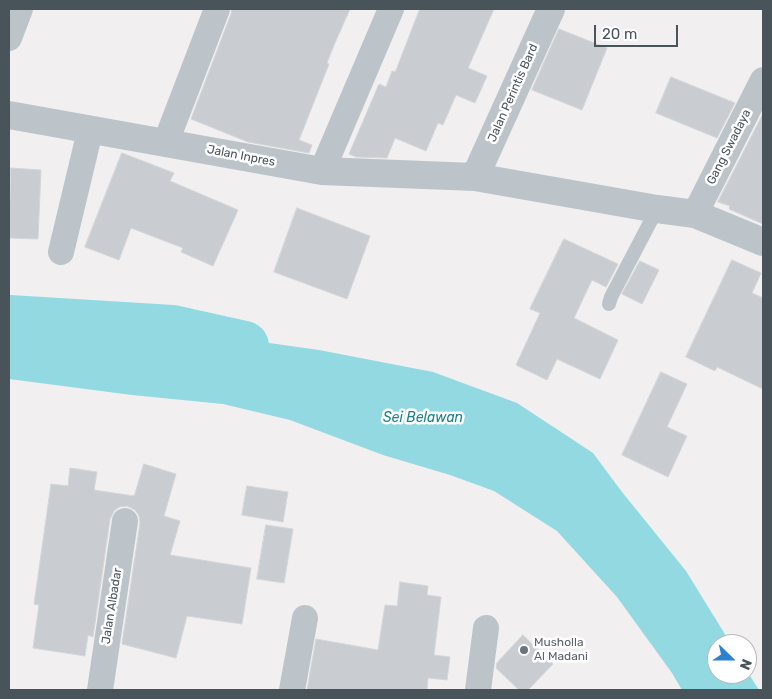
<!DOCTYPE html>
<style>
body{margin:0}
#map{position:relative;width:772px;height:699px;overflow:hidden;background:#f1efef;font-family:Rubik,sans-serif}
canvas{display:block}
.frame{position:absolute;inset:0;border:10px solid #49535a;pointer-events:none}
.north{position:absolute;left:707px;top:634px;width:50px;height:50px;box-sizing:border-box;background:#fff;border:1px solid #b6babd;border-radius:50%;rotate:112deg;font-size:14px;font-weight:700;line-height:20px;text-align:center;color:#49535a}
.north::after{content:'';display:block;margin:auto;width:18px;height:22px;background:#2c82ce;clip-path:polygon(50% 0,100% 100%,50% 72%,0 100%)}
.scale{position:absolute;left:594px;top:25px;width:84px;height:22px;box-sizing:border-box;border:2px solid #49535a;border-top:0;padding-left:6px;font-size:15px;line-height:18px;white-space:nowrap;color:#49535a;-webkit-text-stroke:4px #fff;paint-order:stroke}
</style>
<div id="map">
<canvas width="772" height="699"></canvas>
<div class="frame"></div>
<div class="north">N</div>
<div class="scale">20 m</div>
</div>
<script>
const ctx = document.querySelector('canvas').getContext('2d');
ctx.lineJoin = 'round';
function fillPath(path, color) { ctx.fillStyle = color; ctx.fill(path, 'evenodd'); }
function stroke(path, color, width, dash) { ctx.strokeStyle = color; ctx.lineWidth = width; ctx.lineCap = dash ? 'butt' : 'round'; ctx.setLineDash(dash || []); ctx.stroke(path); }
function write(font, color, halo, rows, align = 'center') {
  ctx.font = font + ' Rubik,sans-serif'; ctx.lineWidth = 5; ctx.setLineDash([]); ctx.textBaseline = 'middle'; ctx.strokeStyle = halo; ctx.fillStyle = color; for (const [text, x, y, turn = 0] of rows) {
    ctx.save(); ctx.translate(x, y); ctx.rotate((+turn || 0) * Math.PI / 180); ctx.textAlign = isNaN(turn) ? turn : align; if (halo) ctx.strokeText(text, 0, 0); ctx.fillText(text, 0, 0); ctx.restore();
  }
}
const water = new Path2D(`
 M 9,320 L 84,327 L 184,331 L 319,350 L 433,372 L 517,403 L 593,453 L 622,492 L 686,571 L 731,644 L 717,644 L 717,674 L 747,674 L 747,671 L 759,690 L 682,690 L 672,673 L 617,597 L 557,531 L 494,491 L 450,475 L 383,455 L 290,420 L 223,404 L 132,395 L 9,379 Z`);
const river = new Path2D(`
 M 9,320 L 172,330 L 244,346`);
const building = new Path2D(`
 M 232,9 L 350,9 L 334,45 L 327,63 L 329,64 L 299,140 L 312,145 L 309,153 L 248,142 L 191,119 L 231,14 Z
 M 420,9 L 494,9 L 468,68 L 487,76 L 475,103 L 456,95 L 443,125 L 438,123 L 426,151 L 395,138 L 387,158 L 356,157 L 349,154 L 379,84 L 386,87 L 392,71 L 395,72 Z
 M 559,29 L 607,48 L 582,110 L 532,90 Z
 M 671,77 L 735,103 L 717,138 L 656,113 Z
 M 763,114 L 763,224 L 729,209 L 730,206 L 718,202 Z
 M 122,153 L 174,173 L 170,181 L 238,210 L 213,266 L 181,252 L 183,248 L 131,228 L 119,260 L 85,247 Z
 M 11,168 L 41,170 L 38,239 L 9,238 Z
 M 297,208 L 370,236 L 347,299 L 274,272 Z
 M 564,239 L 618,264 L 606,287 L 592,280 L 574,318 L 618,340 L 600,379 L 557,359 L 547,380 L 516,365 L 540,313 L 530,309 Z
 M 732,260 L 761,273 L 752,293 L 763,298 L 763,389 L 717,367 L 715,371 L 686,357 Z
 M 640,261 L 659,270 L 642,304 L 622,294 Z
 M 661,372 L 687,384 L 667,427 L 687,436 L 668,477 L 622,455 Z
 M 144,464 L 176,474 L 164,516 L 180,521 L 170,555 L 251,568 L 242,624 L 187,616 L 176,658 L 122,644 L 140,523 L 139,516 L 135,510 L 127,506 L 119,507 L 114,511 L 110,519 L 93,637 L 88,635 L 85,656 L 33,648 L 39,605 L 34,604 L 51,484 L 68,486 L 70,468 L 97,472 L 94,490 L 134,496 Z
 M 247,486 L 288,492 L 283,522 L 242,515 Z
 M 266,525 L 293,529 L 284,583 L 257,579 Z
 M 400,582 L 428,586 L 427,595 L 441,597 L 434,655 L 450,657 L 447,680 L 428,678 L 427,690 L 307,690 L 316,639 L 378,650 L 385,605 L 397,606 Z
 M 523,635 L 553,664 L 528,690 L 519,690 L 496,668 L 497,663 Z`);
const service = new Path2D(`
 M 609,304 L 611,297 L 657,209`);
const minor = new Path2D(`
 M 9,38 L 20,9
 M 166,142 L 217,9
 M 322,171 L 391,9
 M 695,214 L 763,80
 M 61,252 L 90,131
 M 100,690 L 125,521
 M 292,690 L 305,618
 M 478,690 L 486,628`);
const tertiary = new Path2D(`
 M 9,115 L 322,171 L 475,177 L 657,209 L 695,214 L 763,242
 M 475,177 L 551,9`);
const markers = [
 [524,650,5,"#6b7280"]
];
const streetNames = [
 ["Jalan Perintis Bard",513,93,-66],
 ["Gang Swadaya",729,147,-63],
 ["Jalan Inpres",241,156,11],
 ["Jalan Albadar",112,606,-81]
];
const worshipNames = [
 ["Musholla",534,643],
 ["Al Madani",534,657]
];
const waterNames = [
 ["Sei Belawan",423,418]
];
fillPath(water, '#93d9e2');
stroke(river, '#93d9e2', 50);
fillPath(building, '#c9ccd1');
stroke(building, '#d3d6d9', 1);
stroke(service, '#bcc4ca', 14);
stroke(minor, '#bcc4ca', 26);
stroke(tertiary, '#bcc4ca', 28);
for (const [x, y, r, color] of markers) { const dot = new Path2D(); dot.arc(x, y, r, 0, 2 * Math.PI); ctx.fillStyle = color; ctx.fill(dot); stroke(dot, '#fff', 2); }
write('12px', '#49535a', '#fff', streetNames);
write('12px', '#5b616d', '#fff', worshipNames, 'left');
write('italic 14px', '#1a808d', '#fff', waterNames);
</script>
